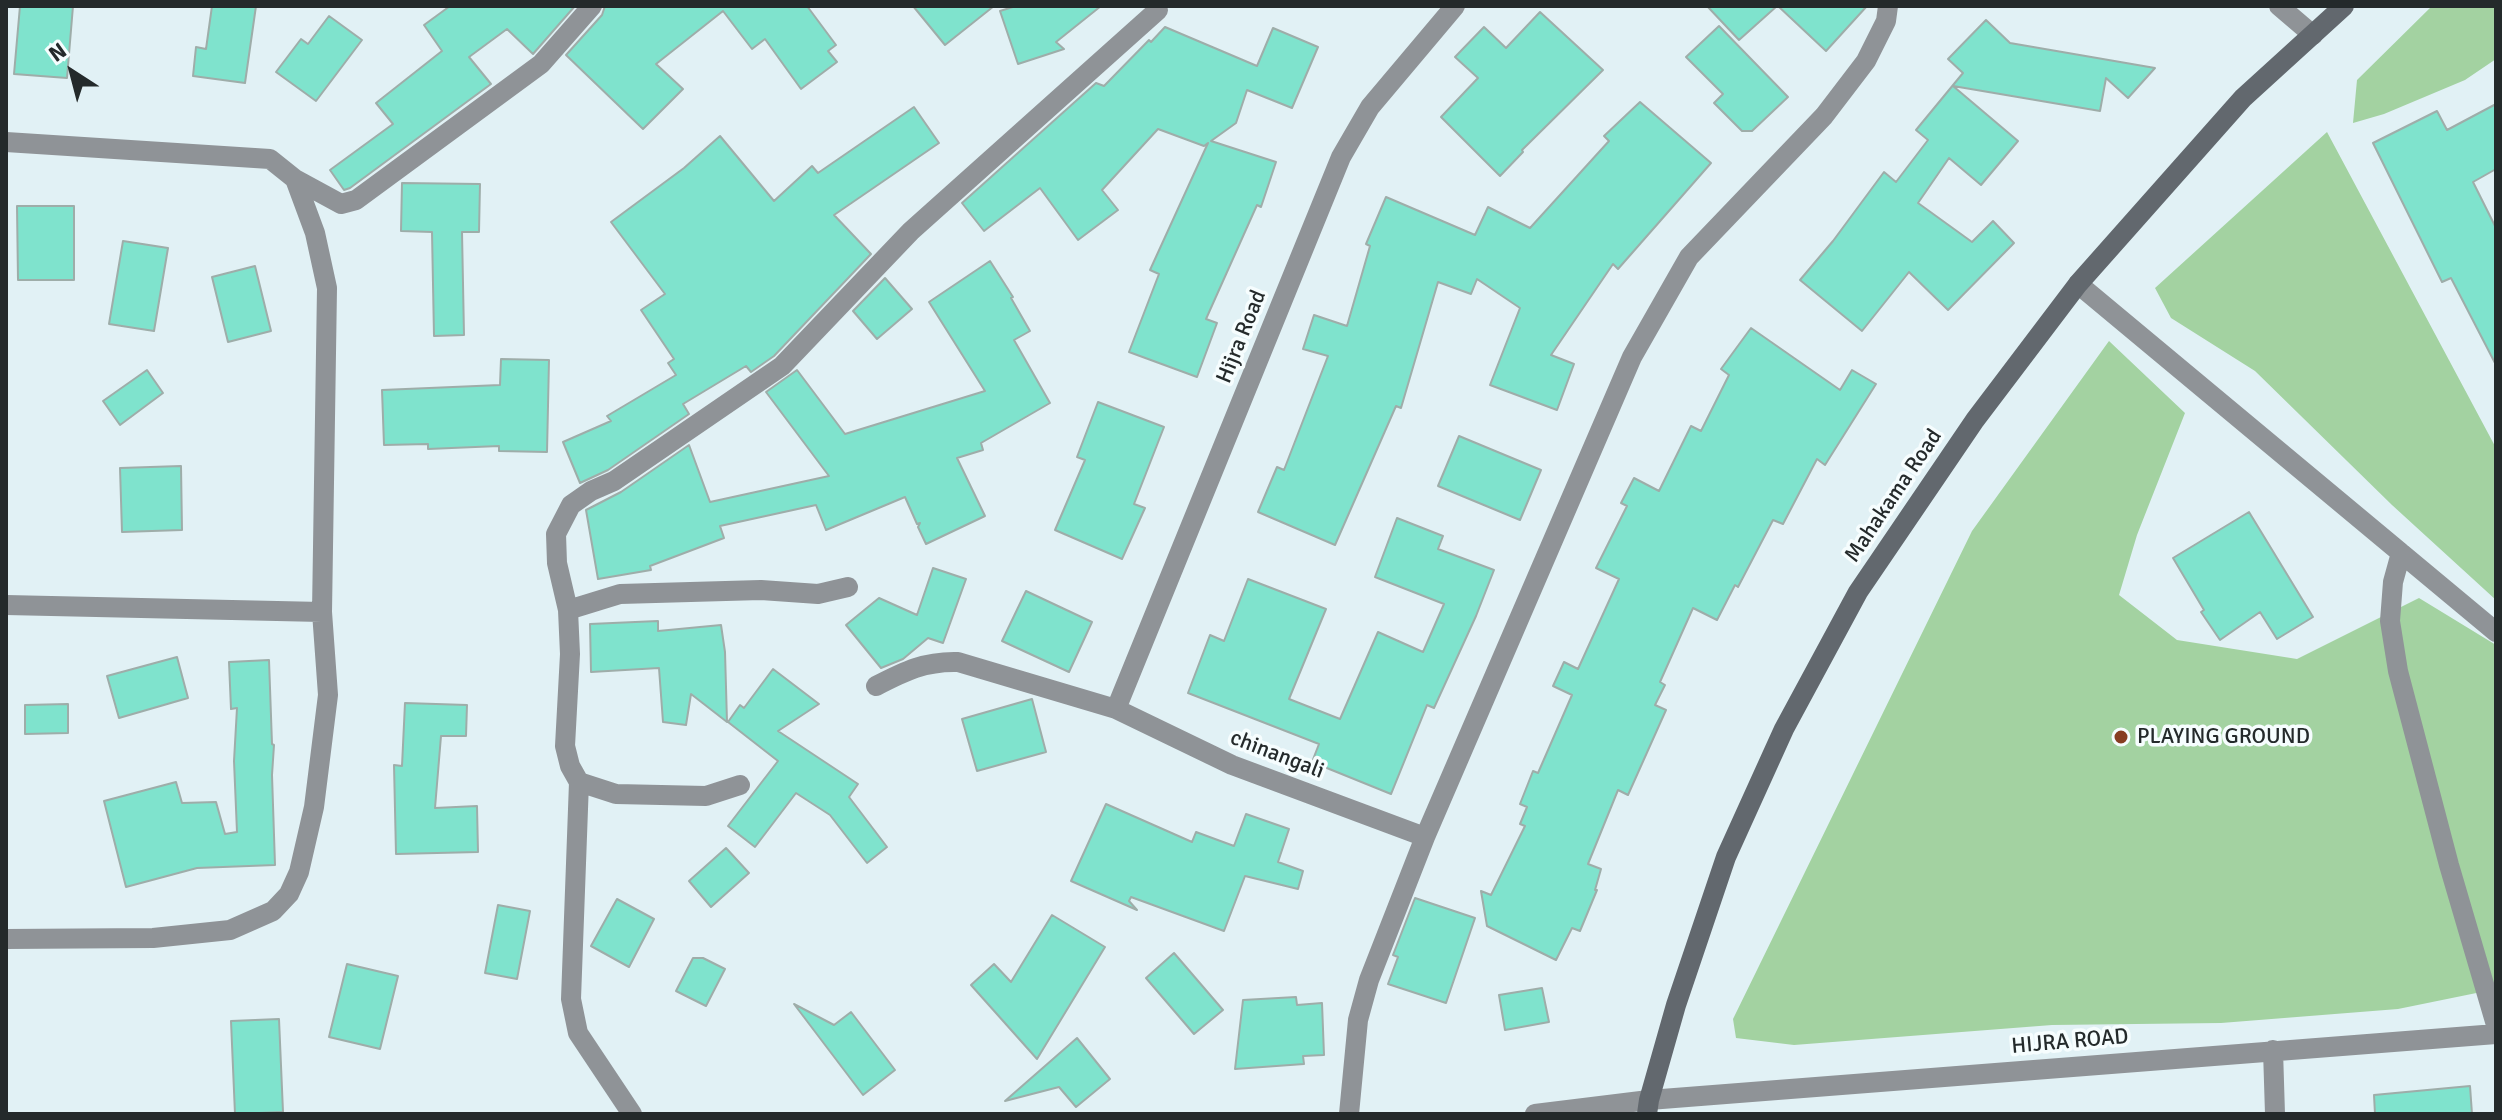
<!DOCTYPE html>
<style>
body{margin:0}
#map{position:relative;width:2502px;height:1120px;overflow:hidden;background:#e1f1f5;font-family:Signika,sans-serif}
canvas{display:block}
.frame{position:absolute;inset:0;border:8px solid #242a2b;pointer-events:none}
.north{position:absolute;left:32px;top:32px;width:80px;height:80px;-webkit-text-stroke:6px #f6fdfe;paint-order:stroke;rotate:324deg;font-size:22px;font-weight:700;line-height:32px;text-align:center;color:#242a2b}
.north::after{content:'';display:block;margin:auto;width:28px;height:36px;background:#242a2b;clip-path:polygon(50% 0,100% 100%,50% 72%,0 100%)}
</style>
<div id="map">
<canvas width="2502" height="1120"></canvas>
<div class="frame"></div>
<div class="north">N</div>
</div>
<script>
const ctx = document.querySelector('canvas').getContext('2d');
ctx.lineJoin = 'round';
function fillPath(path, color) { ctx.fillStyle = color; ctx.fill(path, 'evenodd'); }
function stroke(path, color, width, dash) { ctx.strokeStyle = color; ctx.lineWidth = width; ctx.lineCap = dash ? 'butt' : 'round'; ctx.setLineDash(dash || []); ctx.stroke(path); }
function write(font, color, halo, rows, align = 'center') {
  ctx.font = font + ' Signika,sans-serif'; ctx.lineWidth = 7; ctx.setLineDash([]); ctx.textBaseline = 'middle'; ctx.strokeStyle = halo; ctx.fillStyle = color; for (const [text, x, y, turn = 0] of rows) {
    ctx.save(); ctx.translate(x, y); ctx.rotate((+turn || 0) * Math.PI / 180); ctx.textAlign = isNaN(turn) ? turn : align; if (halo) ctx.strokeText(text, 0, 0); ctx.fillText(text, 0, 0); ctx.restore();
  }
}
const green = new Path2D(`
 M 2432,6 L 2496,6 L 2496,59 L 2465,80 L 2384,114 L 2353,123 L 2357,80 Z
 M 2327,132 L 2496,448 L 2496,600 L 2392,505 L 2255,371 L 2171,318 L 2155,288 Z
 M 2109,341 L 2185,413 L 2137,535 L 2119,595 L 2177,640 L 2297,659 L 2419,598 L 2496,645 L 2496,989 L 2398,1009 L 2221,1023 L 2052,1025 L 1794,1045 L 1736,1038 L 1733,1019 L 1972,531 Z`);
const building = new Path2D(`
 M 20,6 L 73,6 L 67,78 L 14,74 Z
 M 212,6 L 256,6 L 245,83 L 193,76 L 196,47 L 206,49 Z
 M 450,6 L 575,6 L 533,54 L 507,29 L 469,57 L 491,84 L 350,188 L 344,190 L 330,170 L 393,124 L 376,103 L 442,51 L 424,25 Z
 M 605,6 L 807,6 L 836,45 L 828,51 L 837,62 L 801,89 L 765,39 L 752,49 L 723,11 L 656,64 L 683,89 L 643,129 L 566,55 L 602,15 Z
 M 913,6 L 994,6 L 945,45 Z
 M 1016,6 L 1101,6 L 1056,42 L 1064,49 L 1018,64 L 1000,11 Z
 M 1707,6 L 1777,6 L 1739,40 Z
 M 1778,6 L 1867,6 L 1826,51 Z
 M 1540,12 L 1603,70 L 1522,150 L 1523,152 L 1500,176 L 1441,117 L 1478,78 L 1455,57 L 1484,27 L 1506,48 Z
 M 329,16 L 362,40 L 316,101 L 276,72 L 301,39 L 308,44 Z
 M 1986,20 L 2010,43 L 2155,68 L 2128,98 L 2106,78 L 2100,111 L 1953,86 L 2018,141 L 1981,185 L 1949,158 L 1918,203 L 1972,242 L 1993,221 L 2014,243 L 1948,310 L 1909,272 L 1862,331 L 1800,280 L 1833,241 L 1884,172 L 1896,182 L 1928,140 L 1916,130 L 1963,73 L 1948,59 Z
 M 1719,26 L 1788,97 L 1752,131 L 1742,131 L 1714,103 L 1723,94 L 1686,57 Z
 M 1165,27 L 1257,66 L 1273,28 L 1318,47 L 1292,108 L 1247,90 L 1236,123 L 1211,141 L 1276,162 L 1261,207 L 1257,205 L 1206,319 L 1217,323 L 1197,377 L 1129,352 L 1159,274 L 1150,270 L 1208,143 L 1204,146 L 1158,129 L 1102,190 L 1118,210 L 1078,240 L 1040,188 L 984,231 L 962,203 L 1096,83 L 1104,86 L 1149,40 L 1151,42 Z
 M 1640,102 L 1711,163 L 1618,269 L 1613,264 L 1551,355 L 1574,364 L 1557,410 L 1490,385 L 1520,308 L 1477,279 L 1471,294 L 1438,282 L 1401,408 L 1396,406 L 1335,545 L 1258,512 L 1277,467 L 1284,470 L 1328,356 L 1303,349 L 1314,315 L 1347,326 L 1370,246 L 1366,244 L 1386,197 L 1475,235 L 1488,207 L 1530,228 L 1609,141 L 1604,136 Z
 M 2496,104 L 2496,169 L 2473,182 L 2496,228 L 2496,365 L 2451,278 L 2442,282 L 2373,143 L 2437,111 L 2447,130 Z
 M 914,107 L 939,143 L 834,215 L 871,254 L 774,356 L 751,372 L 746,366 L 683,404 L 689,414 L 608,470 L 580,483 L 563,442 L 611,421 L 607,416 L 676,375 L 668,363 L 674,359 L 641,310 L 665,294 L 611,222 L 684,168 L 720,136 L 774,201 L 812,166 L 818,173 Z
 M 402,183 L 480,184 L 479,232 L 462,232 L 464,335 L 434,336 L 432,232 L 401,231 Z
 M 17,206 L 74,206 L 74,280 L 18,280 Z
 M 123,241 L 168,248 L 154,331 L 109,324 Z
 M 990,261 L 1013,297 L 1011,298 L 1030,331 L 1014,340 L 1050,403 L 981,443 L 983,450 L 957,458 L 985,516 L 926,544 L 918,527 L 920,523 L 917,524 L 905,497 L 826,530 L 816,505 L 720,526 L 724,538 L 650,566 L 651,570 L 598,579 L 586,510 L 621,492 L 689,445 L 710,502 L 829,476 L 766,392 L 797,370 L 845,434 L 985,391 L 929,302 Z
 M 255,266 L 271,331 L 228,342 L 212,277 Z
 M 885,278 L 912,309 L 877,339 L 853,311 Z
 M 1751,328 L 1840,390 L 1852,370 L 1876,384 L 1825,465 L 1817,459 L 1783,524 L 1773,520 L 1738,587 L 1735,585 L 1717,620 L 1693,608 L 1660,682 L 1665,685 L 1655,705 L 1666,710 L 1628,795 L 1618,790 L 1588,864 L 1601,869 L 1595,890 L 1597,890 L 1580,931 L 1572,928 L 1556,960 L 1487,926 L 1481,891 L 1491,895 L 1525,826 L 1520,824 L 1527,807 L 1520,804 L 1533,771 L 1538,773 L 1572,695 L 1553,686 L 1564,662 L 1578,669 L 1619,579 L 1596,568 L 1627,506 L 1621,503 L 1634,478 L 1659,491 L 1691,426 L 1701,431 L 1729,375 L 1721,369 Z
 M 501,359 L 549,360 L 547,452 L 499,451 L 499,446 L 428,449 L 428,444 L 384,445 L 382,390 L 500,385 Z
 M 147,370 L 163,393 L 120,425 L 103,401 Z
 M 1098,402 L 1164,427 L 1134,504 L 1145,508 L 1122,559 L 1055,530 L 1085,460 L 1077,457 Z
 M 1459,436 L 1541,470 L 1520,520 L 1438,486 Z
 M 181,466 L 182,530 L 122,532 L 120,468 Z
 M 2249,512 L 2313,617 L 2277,639 L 2260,612 L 2220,640 L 2201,612 L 2204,610 L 2173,558 Z
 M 1397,518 L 1443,536 L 1438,549 L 1494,570 L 1476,616 L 1434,708 L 1427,705 L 1391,794 L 1312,762 L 1319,744 L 1188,693 L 1210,635 L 1224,641 L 1248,579 L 1326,609 L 1289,699 L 1340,719 L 1378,632 L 1423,652 L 1444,604 L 1375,577 Z
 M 933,568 L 966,579 L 943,643 L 928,638 L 903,659 L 881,668 L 846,625 L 879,598 L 917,615 Z
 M 1026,591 L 1092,622 L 1069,672 L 1002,641 Z
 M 658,621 L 658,631 L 721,625 L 725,652 L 727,722 L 691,694 L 686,725 L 663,722 L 659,668 L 591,672 L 590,624 Z
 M 177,657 L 188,698 L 119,718 L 107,676 Z
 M 269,660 L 272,744 L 274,745 L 272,775 L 275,865 L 197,868 L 126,887 L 104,801 L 176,782 L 182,803 L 216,802 L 225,834 L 237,832 L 234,761 L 237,708 L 231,709 L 229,662 Z
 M 773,669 L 819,704 L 778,731 L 858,784 L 849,797 L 887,847 L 867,863 L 830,815 L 796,793 L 755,847 L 728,826 L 778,761 L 728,722 L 740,705 L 744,708 Z
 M 1032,699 L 1046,752 L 977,771 L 962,719 Z
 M 405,703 L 467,705 L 466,736 L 441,736 L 435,808 L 477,806 L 478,852 L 396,854 L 394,765 L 402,766 Z
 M 68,704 L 68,733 L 25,734 L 25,705 Z
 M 1106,804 L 1192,842 L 1196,832 L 1234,846 L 1246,814 L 1289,829 L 1278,862 L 1303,871 L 1298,889 L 1245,876 L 1224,931 L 1131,897 L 1129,901 L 1137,910 L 1071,881 Z
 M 726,848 L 749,873 L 711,907 L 689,881 Z
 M 1415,898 L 1475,918 L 1446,1003 L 1388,984 L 1398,957 L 1393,955 Z
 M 617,899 L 654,919 L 629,967 L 591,946 Z
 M 498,905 L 530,911 L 517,979 L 485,973 Z
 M 1052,915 L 1105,947 L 1037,1059 L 971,985 L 994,964 L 1011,982 Z
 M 1174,953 L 1223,1010 L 1194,1034 L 1146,978 Z
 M 693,958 L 703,958 L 725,969 L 706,1006 L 676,991 Z
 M 347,964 L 398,976 L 380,1049 L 329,1037 Z
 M 1542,988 L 1549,1022 L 1505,1030 L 1499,995 Z
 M 1296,997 L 1297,1005 L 1322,1003 L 1324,1055 L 1303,1056 L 1304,1064 L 1235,1069 L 1243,1000 Z
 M 794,1004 L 834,1025 L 851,1012 L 895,1070 L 863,1095 Z
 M 279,1019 L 283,1112 L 235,1114 L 231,1021 Z
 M 1077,1038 L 1110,1079 L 1076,1107 L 1059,1087 L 1005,1101 Z
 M 2470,1086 L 2472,1114 L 2375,1114 L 2374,1095 Z`);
const street = new Path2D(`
 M 2279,6 L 2313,35
 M 6,142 L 270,159 L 295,179 L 341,204 L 356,200 L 541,64 L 592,6
 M 2078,284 L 2496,632
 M 2401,553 L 2393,582 L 2390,621 L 2398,671 L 2449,865 L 2496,1025
 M 6,605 L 322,612
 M 568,610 L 620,594 L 761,590 L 818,594 L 848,587
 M 876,686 C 905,671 925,661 958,662 L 1116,709 L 1232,765 L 1425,837
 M 1116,709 L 1341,157 L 1370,107 L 1455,6
 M 579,782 L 571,999 L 578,1033 L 632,1114
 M 740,785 L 706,796 L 616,794 L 579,782 L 570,766 L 565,746 L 570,654 L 568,610 L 557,563 L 556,534 L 571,505 L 591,491 L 614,481 L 782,366 L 911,231 L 1158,10
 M 6,939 L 153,938 L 230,930 L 273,911 L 289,894 L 299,872 L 314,807 L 328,695 L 322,612 L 327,288 L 315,233 L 295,179
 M 2273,1050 L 2275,1114
 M 1349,1114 L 1358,1020 L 1369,980 L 1425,837 L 1632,357 L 1689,257 L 1824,116 L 1866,61 L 1886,21 L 1888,6
 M 1535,1114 L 1649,1100 L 2496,1034`);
const secondary = new Path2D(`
 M 1647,1114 L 1649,1100 L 1676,1005 L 1726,857 L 1784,729 L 1858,592 L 1975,420 L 2078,284 L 2243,98 L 2344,6`);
const markers = [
 [2121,737,8,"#873e22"]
];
const streetNames = [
 ["Hijra Road",1242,337,-68],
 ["Mahakama Road",1894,496,-56],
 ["chinangali",1277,755,21],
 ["HIJRA ROAD",2070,1042,-5]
];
const poiNames = [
 ["PLAYING GROUND",2137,737]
];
fillPath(green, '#a3d2a1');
fillPath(building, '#7fe3cd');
stroke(building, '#9eada9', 2);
stroke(street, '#8f9397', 20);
stroke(secondary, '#62686e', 20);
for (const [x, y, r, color] of markers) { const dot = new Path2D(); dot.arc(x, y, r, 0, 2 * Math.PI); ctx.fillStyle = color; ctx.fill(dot); stroke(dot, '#f6fdfe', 3); }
write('22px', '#242a2b', '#f6fdfe', streetNames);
write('22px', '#242a2b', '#f6fdfe', poiNames, 'left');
</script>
